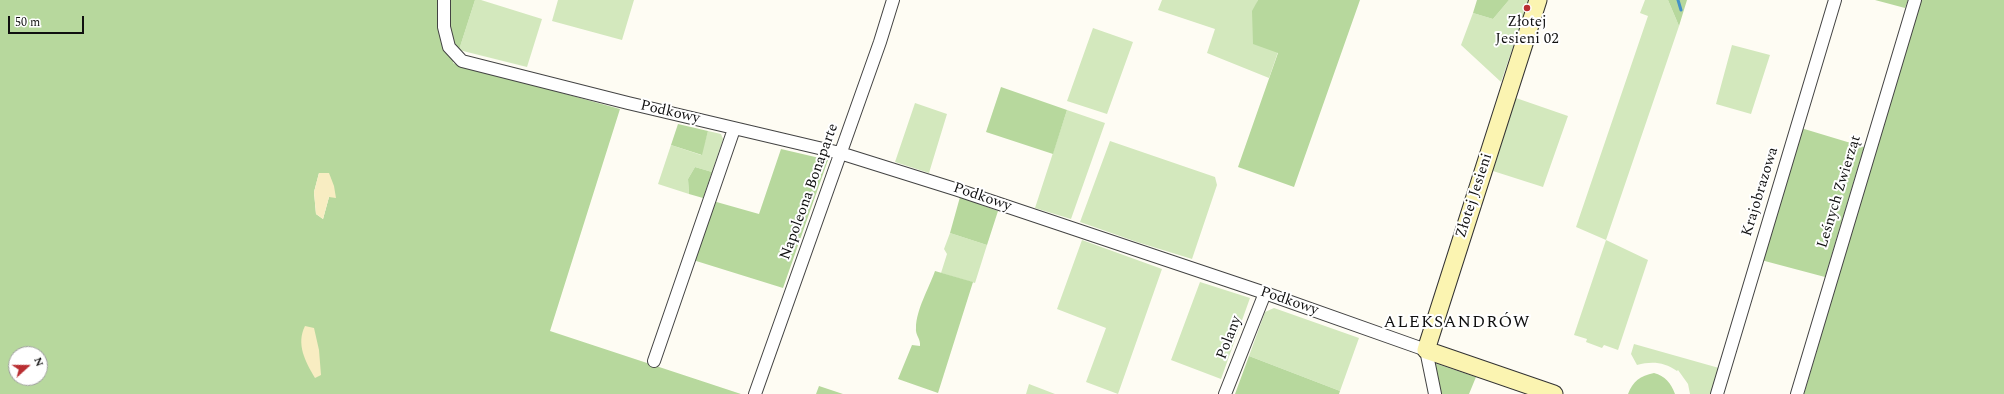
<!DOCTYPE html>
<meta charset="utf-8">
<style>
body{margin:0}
#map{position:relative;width:2004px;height:394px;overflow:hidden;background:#fefcf3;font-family:Spectral,serif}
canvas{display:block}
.north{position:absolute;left:8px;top:346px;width:40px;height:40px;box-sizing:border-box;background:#fff;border:1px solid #9f9f9f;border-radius:50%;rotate:69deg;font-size:11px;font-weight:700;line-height:16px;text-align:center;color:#101010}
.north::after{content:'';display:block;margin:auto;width:14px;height:18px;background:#b92e32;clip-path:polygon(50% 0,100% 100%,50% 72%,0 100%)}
.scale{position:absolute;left:8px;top:16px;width:76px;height:18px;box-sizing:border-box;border:2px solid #101010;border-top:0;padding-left:5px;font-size:12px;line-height:14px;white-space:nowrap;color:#101010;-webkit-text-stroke:3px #fff;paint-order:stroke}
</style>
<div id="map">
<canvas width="2004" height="394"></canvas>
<div class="north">N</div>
<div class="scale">50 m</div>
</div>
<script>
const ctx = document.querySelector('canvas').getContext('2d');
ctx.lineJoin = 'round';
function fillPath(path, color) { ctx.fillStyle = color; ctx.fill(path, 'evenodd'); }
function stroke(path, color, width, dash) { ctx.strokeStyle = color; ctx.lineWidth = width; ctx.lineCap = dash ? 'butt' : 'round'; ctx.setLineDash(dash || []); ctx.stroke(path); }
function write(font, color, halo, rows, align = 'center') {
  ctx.font = font + ' Spectral,serif'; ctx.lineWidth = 4; ctx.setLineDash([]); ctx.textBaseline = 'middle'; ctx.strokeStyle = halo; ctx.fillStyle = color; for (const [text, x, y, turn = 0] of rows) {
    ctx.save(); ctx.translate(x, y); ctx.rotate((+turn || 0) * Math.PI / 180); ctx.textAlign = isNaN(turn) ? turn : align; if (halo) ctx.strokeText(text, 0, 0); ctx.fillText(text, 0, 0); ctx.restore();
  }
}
const green = new Path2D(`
 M 475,0 L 481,0 L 542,19 L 527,67 L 459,50 Z
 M 558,0 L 634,0 L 622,40 L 552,21 Z
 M 1162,0 L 1258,0 C 1245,26 1262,34 1278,52 L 1269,78 L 1207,53 L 1215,29 L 1158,10 Z
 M 1509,0 L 1529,0 L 1501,82 L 1461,45 L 1473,13 L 1493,19 Z
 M 1645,0 L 1668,0 L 1679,26 L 1606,240 L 1648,260 L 1618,350 L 1604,345 L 1602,348 L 1586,342 L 1587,339 L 1574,335 L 1606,240 L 1576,227 L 1648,16 L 1640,13 Z
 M 1093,28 L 1133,42 L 1107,114 L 1067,101 Z
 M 1732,45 L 1770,55 L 1751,114 L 1716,104 Z
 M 1516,98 L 1568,116 L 1543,187 L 1493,171 Z
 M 915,103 L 947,114 L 929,173 L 895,162 Z
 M 1067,110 L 1105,123 L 1071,219 L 1035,208 Z
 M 708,131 L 721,134 L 723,139 L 712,172 L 695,167 L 688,179 L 689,194 L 658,184 L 671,145 L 701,155 Z
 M 1110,141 L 1215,177 L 1217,185 L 1192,259 L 1137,242 L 1080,222 Z
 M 950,233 L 987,245 L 975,283 L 941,273 L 947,254 L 944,249 Z
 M 1082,240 L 1162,269 L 1118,394 L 1086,382 L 1106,328 L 1057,309 Z
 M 1200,282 L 1250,298 L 1221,379 L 1171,360 Z
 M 1274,308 L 1359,338 L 1340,391 L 1249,356 L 1265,312 Z
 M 1634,344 L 1719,368 L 1712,394 L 1690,394 L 1688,384 L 1678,370 L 1677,371 C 1664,362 1652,361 1637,365 L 1631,354 Z
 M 1029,384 L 1055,394 L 1026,394 Z`);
const forest = new Path2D(`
 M 0,0 L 475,0 L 459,50 L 453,63 L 620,109 L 550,331 L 741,394 L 0,394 ZM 319,173 L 335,197 L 329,197 L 323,219 L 316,214 L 314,192 ZM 16,354 L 40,354 L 40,378 L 16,378 Z
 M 1258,0 L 1360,0 L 1294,187 L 1238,167 L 1278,53 L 1253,44 L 1252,11 Z
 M 1477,0 L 1509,0 L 1493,19 L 1473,13 Z
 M 1668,0 L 1687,0 L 1679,26 Z
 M 1875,0 L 1908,0 L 1905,8 Z
 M 1920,0 L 2004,0 L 2004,394 L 1804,394 Z
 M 1001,87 L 1067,110 L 1053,154 L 986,132 Z
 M 678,124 L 708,131 L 702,155 L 671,145 Z
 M 1801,128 L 1864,147 L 1825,277 L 1761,260 Z
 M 781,149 L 828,160 L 783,288 L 693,260 L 713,201 L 759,214 Z
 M 695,167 L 712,172 L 703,198 L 689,194 L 688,179 Z
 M 960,197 L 998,211 L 987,245 L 950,233 Z
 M 935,271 L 973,282 L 938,393 L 898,379 L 912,345 L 920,346 C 921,339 915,335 916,328 C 916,310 929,288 935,271 Z
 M 1249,356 L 1340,391 L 1339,394 L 1235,394 Z
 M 1434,363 L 1476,377 L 1469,394 L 1440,394 Z
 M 1654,373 C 1665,376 1671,383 1675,394 L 1628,394 C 1633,381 1640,376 1654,373 Z
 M 819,386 L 843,394 L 816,394 Z`);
const sand = new Path2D(`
 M 319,173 L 329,173 L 334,186 L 336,198 L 329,197 L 323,219 L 316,214 L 314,192 Z
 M 305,326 L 314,328 L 319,350 L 321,375 L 315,378 C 305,361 296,344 305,326 Z`);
const stream = new Path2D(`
 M 1678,0 L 1681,10`);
const street = new Path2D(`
 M 444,0 L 444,27 L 449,47 L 462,61 L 628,103 L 840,153 L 958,190 L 1265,293 L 1426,350 L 1435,394
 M 654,361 L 734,129
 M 755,394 L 880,42 L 893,0
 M 1225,394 L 1265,293
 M 1717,394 L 1835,0
 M 1797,394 L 1915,0`);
const secondary = new Path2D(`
 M 1538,0 L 1426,350 L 1554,394`);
const markers = [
 [1527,8,4,"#b92e32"]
];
const poiNames = [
 ["Złotej",1527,23],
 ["Jesieni 02",1527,40]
];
const streetNames = [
 ["Podkowy",670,113,13],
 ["Napoleona Bonaparte",810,192,-70],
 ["Krajobrazowa",1761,192,-73],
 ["Leśnych Zwierząt",1840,192,-73],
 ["Złotej Jesieni",1475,196,-72],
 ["Podkowy",982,198,19],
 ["Podkowy",1289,302,19],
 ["Polany",1230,338,-69]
];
const quarterNames = [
 ["ALEKSANDRÓW",1457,324]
];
fillPath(green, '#d3e8bd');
fillPath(forest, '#b7d89d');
fillPath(sand, '#f8edc2');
stroke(stream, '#4491c7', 3);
stroke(street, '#434343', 14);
stroke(secondary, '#323232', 19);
stroke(street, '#fff', 12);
stroke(secondary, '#fbf4b1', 17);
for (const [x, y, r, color] of markers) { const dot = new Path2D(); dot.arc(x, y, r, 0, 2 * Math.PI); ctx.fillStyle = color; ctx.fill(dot); stroke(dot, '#fff', 1.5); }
write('15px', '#101010', '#fff', poiNames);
write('15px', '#101010', '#fff', streetNames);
ctx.letterSpacing = '1px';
write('17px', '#101010', '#fff', quarterNames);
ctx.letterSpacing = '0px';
</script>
